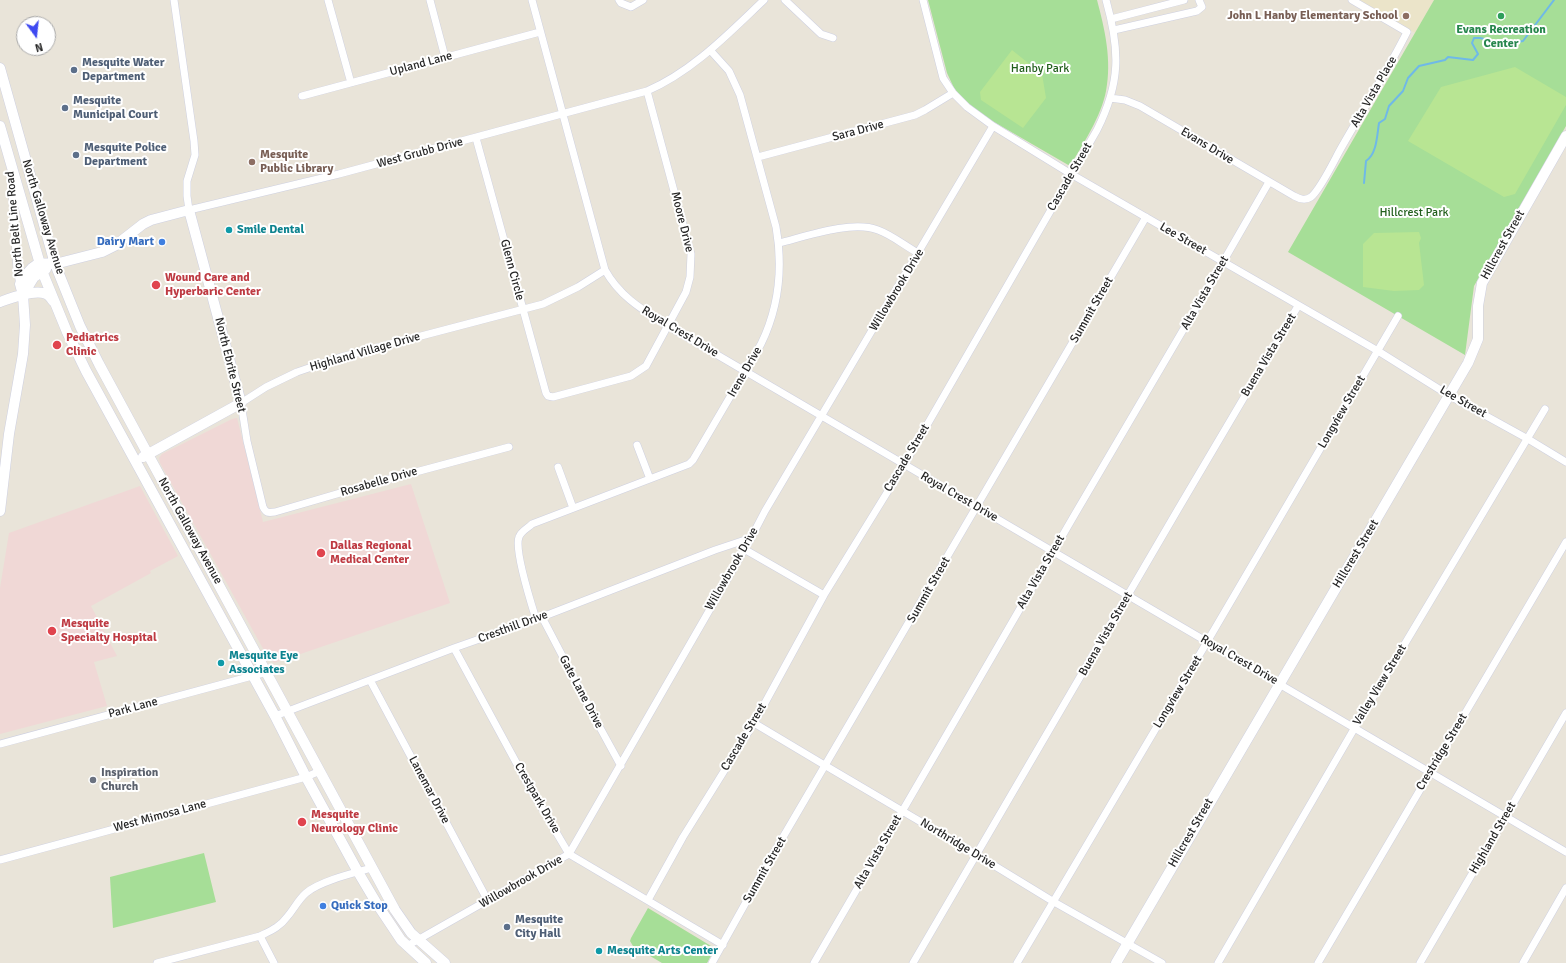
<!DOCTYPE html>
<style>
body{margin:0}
#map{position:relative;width:1566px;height:963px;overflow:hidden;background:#e9e4d9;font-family:Signika,sans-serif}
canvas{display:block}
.north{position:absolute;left:16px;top:16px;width:40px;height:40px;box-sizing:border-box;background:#fff;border:1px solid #a9a9a9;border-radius:50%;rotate:165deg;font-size:11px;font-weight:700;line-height:16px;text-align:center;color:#272727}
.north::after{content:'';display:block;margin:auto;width:14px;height:18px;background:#3e49f1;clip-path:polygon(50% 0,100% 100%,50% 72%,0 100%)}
</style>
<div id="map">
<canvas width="1566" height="963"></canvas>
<div class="north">N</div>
</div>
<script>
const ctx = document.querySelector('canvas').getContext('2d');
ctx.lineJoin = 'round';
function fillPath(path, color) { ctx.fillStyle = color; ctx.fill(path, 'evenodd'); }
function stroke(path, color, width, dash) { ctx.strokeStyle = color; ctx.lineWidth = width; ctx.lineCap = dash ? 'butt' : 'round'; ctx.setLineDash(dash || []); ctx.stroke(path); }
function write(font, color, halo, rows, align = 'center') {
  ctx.font = font + ' Signika,sans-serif'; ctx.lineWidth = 4; ctx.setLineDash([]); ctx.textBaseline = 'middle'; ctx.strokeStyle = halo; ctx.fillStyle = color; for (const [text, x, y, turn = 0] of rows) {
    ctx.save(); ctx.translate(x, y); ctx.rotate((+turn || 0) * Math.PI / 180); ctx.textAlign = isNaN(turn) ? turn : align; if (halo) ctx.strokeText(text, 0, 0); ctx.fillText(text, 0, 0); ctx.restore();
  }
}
const education = new Path2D(`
 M 1359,0 L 1434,0 L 1415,33 Z`);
const medical = new Path2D(`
 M 237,418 L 263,522 L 411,484 L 450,603 L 274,663 L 266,654 L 160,463 L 159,458 L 162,454 L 232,419 Z
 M 140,486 L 178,556 L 150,571 L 151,573 L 91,606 L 117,656 L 94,662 L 107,706 L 0,734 L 0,588 L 9,533 Z`);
const green = new Path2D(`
 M 928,0 L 1097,0 C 1105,30 1112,60 1106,91 C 1101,117 1083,144 1070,166 L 994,122 L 975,109 L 963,99 L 954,88 L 947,73 Z
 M 1434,0 L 1566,0 L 1566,126 L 1474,286 L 1465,355 L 1288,252 Z
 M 204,853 L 216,902 L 113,928 L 110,877 Z
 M 648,908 L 711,946 L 714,950 L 707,963 L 662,963 L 633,946 L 630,941 L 631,938 Z`);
const pitch = new Path2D(`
 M 1012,50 L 1042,74 L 1046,98 L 1023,128 L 981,100 L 980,92 Z
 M 1515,67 L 1566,97 L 1566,105 L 1515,194 L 1504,197 L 1408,141 L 1441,87 Z
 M 1419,232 L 1421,238 L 1419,243 L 1424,285 L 1419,290 L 1394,291 L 1363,287 L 1363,244 L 1374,233 Z`);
const stream = new Path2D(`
 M 1364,183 L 1366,161 C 1377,154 1377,135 1379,123 L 1385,119 L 1389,106 L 1403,91 L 1408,78 L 1419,66 L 1445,60 L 1448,57 L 1473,60 L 1478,54 L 1472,43 L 1474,38 L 1480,38 L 1492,41 L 1494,46 L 1523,41 L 1554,0`);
const street = new Path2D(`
 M 174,0 L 194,141 L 195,155 L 187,181 L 187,196 L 189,210 L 339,174 L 647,91 C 693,71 728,34 764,0
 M 328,0 L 351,83
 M 430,0 L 445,57
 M 532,0 L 605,270 C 620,297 643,310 668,326 L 1566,852
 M 619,0 L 621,3 L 631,7 L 643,0
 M 785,0 L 821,34 L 833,38
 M 923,0 L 943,78 L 953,93 L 967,107 L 993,126 L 1071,174 L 1378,351 L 1450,396 L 1528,439 L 1566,462
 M 1111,19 L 1184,0
 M 1114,30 L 1197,11 L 1202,7 L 1199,0
 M 302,96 L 540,32
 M 1110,98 L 1125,100 L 1140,106 L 1294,196 C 1300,199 1305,201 1311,197 C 1320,190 1334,161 1340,150 C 1362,111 1387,72 1407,32 L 1352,0
 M 476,138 L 546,393 L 548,396 L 553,397 L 631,376 L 646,366 L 686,292 L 690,277 L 691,254 L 647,91
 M 758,157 L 915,115 L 925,110 L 953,93
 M 11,175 L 17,270 L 20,284
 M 779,243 C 807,236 852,220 878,230 C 892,235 905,246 918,253
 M 637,445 L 650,479
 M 509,447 L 371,484 L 275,512 C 268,513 266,513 263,507 L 247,441 L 241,403 L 266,387 L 297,372 L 341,357 L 543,304 L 578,287 L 605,270
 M 558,467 L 573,508
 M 744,549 L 824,595
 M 542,617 L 598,724 L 621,766
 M 536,619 C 531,603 514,550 519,537 C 521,531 528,528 532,524 L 689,464 L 693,460 L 761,344 C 779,307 783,267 776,227 L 740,95 L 729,71 L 710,50
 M 454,648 L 530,788 L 569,854 L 723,945
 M 370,680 L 488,901
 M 275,716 L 454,648 L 542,617 L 715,550 L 751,538
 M 754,723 L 826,766 L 977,855 L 1054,902 L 1162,963
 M 0,744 L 267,672
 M 0,860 L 306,777 L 320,771
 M 648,900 L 683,837 L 754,723 L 824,595 L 904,465 L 1097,130 C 1121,82 1120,50 1106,0
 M 260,936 L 274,963
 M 407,946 L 569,854 L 751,538 L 765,511 L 993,126
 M 157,963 L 260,936 C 270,931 280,927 287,917 C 294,909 298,900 306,893 C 320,881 354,873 372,868
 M 712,963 L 769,861 L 1146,217
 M 814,963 L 1075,514 L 1223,262 L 1269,182
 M 913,963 C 1042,744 1168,524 1298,306
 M 1017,963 L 1207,642 L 1398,316
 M 1218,963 L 1354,729 L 1545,409
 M 1318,963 L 1566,542
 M 1420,963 L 1566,713
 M 1523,963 L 1566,888`);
const secondary = new Path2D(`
 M 0,68 L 55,264 L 80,326 L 99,364 L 395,910 L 411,933 L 445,963
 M 0,126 L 42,271 L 67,332 L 86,371 L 275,716 L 306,777 L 358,872 L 377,904 L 401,940 L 426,963
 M 23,295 L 34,277 L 46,269
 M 0,302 C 11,298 35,289 46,294 C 49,295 51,298 53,301
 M 0,511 L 9,434 L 23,354 L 25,325 L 23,295 L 20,284 L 22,279 L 32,268 L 39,263 L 55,264 L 102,252 L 116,245 L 143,224 L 151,220 L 189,210 L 241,403 L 143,457
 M 1116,963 L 1468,363 L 1478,339 L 1478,306 L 1482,283 L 1566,136`);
const markers = [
 [1406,16,4,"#8d6e63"],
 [1501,16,4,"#2e9e5b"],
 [74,70,4,"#5c6f8a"],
 [65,108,4,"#5c6f8a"],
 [76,155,4,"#5c6f8a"],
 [252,162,4,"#8d6e63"],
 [229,230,4,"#0f9aa8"],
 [162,242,4,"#3f7fe0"],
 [156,285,5,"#e0444e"],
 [57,345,5,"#e0444e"],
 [321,553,5,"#e0444e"],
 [52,631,5,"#e0444e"],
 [221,663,4,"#0f9aa8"],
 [93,780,4,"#6b7280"],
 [302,822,5,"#e0444e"],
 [323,906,4,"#3f7fe0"],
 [507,927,4,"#5c6f8a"],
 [599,951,4,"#0f9aa8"]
];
const educationNames = [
 ["John L Hanby Elementary School",1398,16],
 ["Mesquite",260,155,"left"],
 ["Public Library",260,169,"left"]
];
const leisureNames = [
 ["Evans Recreation",1501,30],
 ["Center",1501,44]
];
const serviceNames = [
 ["Mesquite Water",82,63],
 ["Department",82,77],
 ["Mesquite",73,101],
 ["Municipal Court",73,115],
 ["Mesquite Police",84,148],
 ["Department",84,162],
 ["Mesquite",515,920],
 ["City Hall",515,934]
];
const streetNames = [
 ["Upland Lane",421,64,-15],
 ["Alta Vista Place",1374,92,-60],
 ["Sara Drive",858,131,-15],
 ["Evans Drive",1207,146,31],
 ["West Grubb Drive",420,153,-15],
 ["Cascade Street",1070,177,-60],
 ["North Galloway Avenue",43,217,73],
 ["Moore Drive",682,222,76],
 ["North Belt Line Road",15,224,-95],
 ["Lee Street",1183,239,30],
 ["Hillcrest Street",1503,245,-61],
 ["Glenn Circle",512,270,75],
 ["Willowbrook Drive",897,290,-59],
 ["Alta Vista Street",1205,293,-60],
 ["Summit Street",1092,310,-60],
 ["Royal Crest Drive",680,332,31],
 ["Highland Village Drive",365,352,-16],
 ["Buena Vista Street",1269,355,-59],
 ["North Ebrite Street",230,365,76],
 ["Irene Drive",745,372,-60],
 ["Lee Street",1463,402,30],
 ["Longview Street",1342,412,-60],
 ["Cascade Street",907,458,-59],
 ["Rosabelle Drive",379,482,-16],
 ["Royal Crest Drive",959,497,30],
 ["North Galloway Avenue",190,531,61],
 ["Hillcrest Street",1356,554,-59],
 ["Willowbrook Drive",732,569,-60],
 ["Alta Vista Street",1041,572,-60],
 ["Summit Street",929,590,-60],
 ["Cresthill Drive",513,627,-20],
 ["Buena Vista Street",1106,634,-60],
 ["Royal Crest Drive",1239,660,30],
 ["Valley View Street",1380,685,-59],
 ["Gate Lane Drive",581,692,62],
 ["Longview Street",1178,692,-59],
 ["Park Lane",133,708,-15],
 ["Cascade Street",744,737,-59],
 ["Crestridge Street",1442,752,-59],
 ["Lanemar Drive",429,790,62],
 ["Crestpark Drive",537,798,60],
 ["West Mimosa Lane",160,816,-15],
 ["Hillcrest Street",1191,833,-60],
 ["Highland Street",1493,838,-60],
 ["Northridge Drive",958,844,31],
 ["Alta Vista Street",878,852,-60],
 ["Summit Street",765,870,-60],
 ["Willowbrook Drive",521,882,-30]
];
const parkNames = [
 ["Hanby Park",1040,69],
 ["Hillcrest Park",1414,213]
];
const cultureNames = [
 ["Smile Dental",237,230],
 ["Mesquite Eye",229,656],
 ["Associates",229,670],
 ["Mesquite Arts Center",607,951]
];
const shopNames = [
 ["Dairy Mart",154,242],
 ["Quick Stop",331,906,"left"]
];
const healthNames = [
 ["Wound Care and",165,278],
 ["Hyperbaric Center",165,292],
 ["Pediatrics",66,338],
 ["Clinic",66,352],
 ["Dallas Regional",330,546],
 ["Medical Center",330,560],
 ["Mesquite",61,624],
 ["Specialty Hospital",61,638],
 ["Mesquite",311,815],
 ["Neurology Clinic",311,829]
];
const worshipNames = [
 ["Inspiration",101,773],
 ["Church",101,787]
];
fillPath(education, '#ebe4c9');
fillPath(medical, '#f0d8d6');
fillPath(green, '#a6de97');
fillPath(pitch, '#b8e593');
stroke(stream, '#6fb9e8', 2);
stroke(street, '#ced0e0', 8);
stroke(secondary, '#ced0e0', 11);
stroke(street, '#fff', 7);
stroke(secondary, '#fff', 10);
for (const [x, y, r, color] of markers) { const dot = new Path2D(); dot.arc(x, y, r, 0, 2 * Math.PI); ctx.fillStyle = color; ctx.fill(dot); stroke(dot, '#fff', 1.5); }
write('bold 12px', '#785e54', '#fff', educationNames, 'right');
write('bold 12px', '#27864d', '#fff', leisureNames);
write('bold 12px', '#4e5e75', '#fff', serviceNames, 'left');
write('12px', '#272727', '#fff', streetNames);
write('12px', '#225f1c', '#fff', parkNames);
write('bold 12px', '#0d838f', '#fff', cultureNames, 'left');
write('bold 12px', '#366cbe', '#fff', shopNames, 'right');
write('bold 12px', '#be3a42', '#fff', healthNames, 'left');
write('bold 12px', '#5b616d', '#fff', worshipNames, 'left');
</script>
